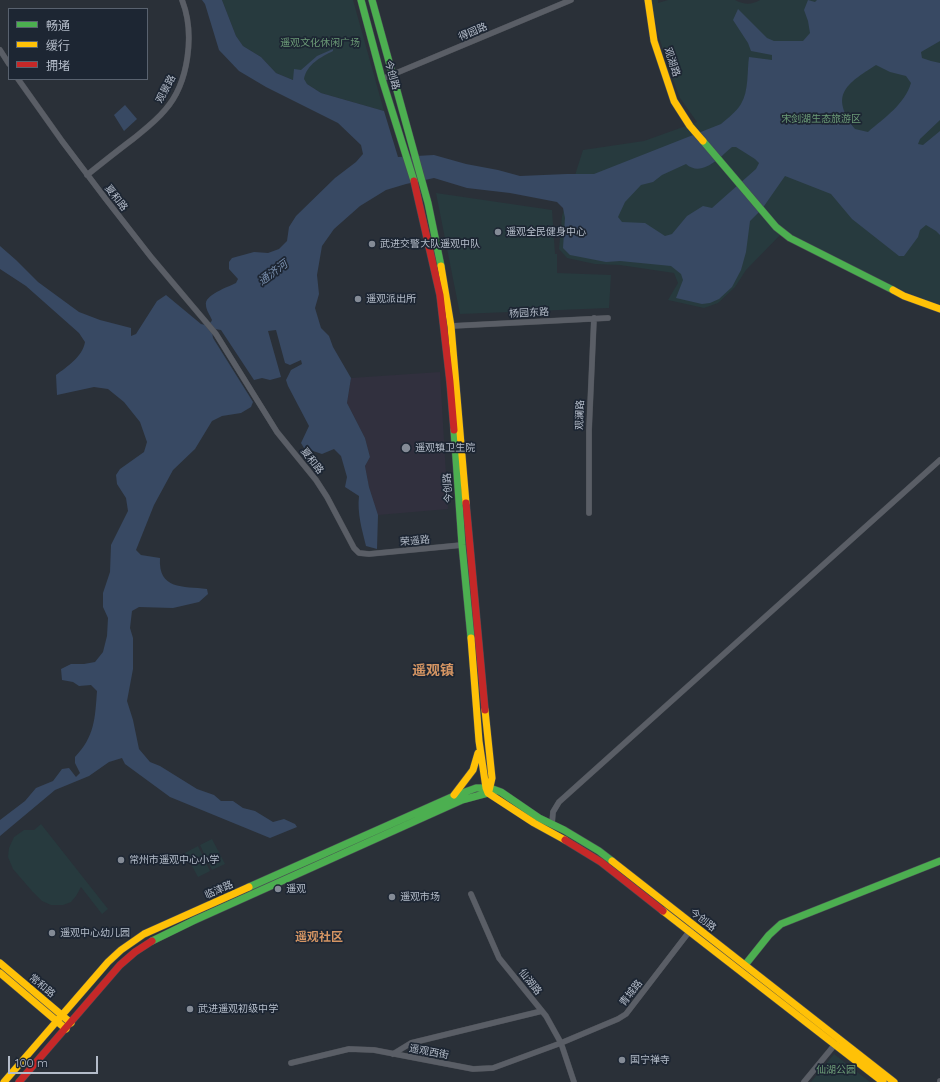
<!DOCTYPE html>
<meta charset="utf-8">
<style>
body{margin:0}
#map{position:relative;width:940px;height:1082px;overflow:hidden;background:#2a3038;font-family:Quicksand,"Noto Sans SC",sans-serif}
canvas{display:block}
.legend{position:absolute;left:8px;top:8px;width:140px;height:72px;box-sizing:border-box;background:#1d2633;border:1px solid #59626f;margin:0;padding:5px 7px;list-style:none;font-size:12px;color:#b4bcc9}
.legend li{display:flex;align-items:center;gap:8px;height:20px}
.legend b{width:20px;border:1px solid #59626f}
.scale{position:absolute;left:8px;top:1056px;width:90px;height:18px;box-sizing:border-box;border:2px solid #b4bcc9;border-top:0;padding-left:5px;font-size:12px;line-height:14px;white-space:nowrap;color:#b4bcc9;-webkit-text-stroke:3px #1d2633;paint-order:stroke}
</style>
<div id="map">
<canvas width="940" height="1082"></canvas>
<ul class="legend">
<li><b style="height:5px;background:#4caf50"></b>畅通</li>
<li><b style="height:5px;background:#ffc107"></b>缓行</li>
<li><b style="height:5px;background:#c62828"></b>拥堵</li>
</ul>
<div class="scale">100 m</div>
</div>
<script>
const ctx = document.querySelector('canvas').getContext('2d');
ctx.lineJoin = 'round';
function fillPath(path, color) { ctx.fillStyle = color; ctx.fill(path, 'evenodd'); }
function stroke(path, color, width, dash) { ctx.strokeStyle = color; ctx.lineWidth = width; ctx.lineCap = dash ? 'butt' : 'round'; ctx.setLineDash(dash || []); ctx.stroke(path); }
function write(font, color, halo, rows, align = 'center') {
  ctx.font = font + ' Quicksand,"Noto Sans SC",sans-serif'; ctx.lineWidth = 3.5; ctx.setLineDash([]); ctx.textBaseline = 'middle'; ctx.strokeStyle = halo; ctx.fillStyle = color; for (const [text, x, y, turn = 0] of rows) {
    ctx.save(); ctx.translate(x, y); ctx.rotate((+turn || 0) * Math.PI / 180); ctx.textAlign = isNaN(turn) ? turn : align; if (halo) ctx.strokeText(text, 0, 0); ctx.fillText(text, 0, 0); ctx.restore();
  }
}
const medical = new Path2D(`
 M 440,372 L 448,509 L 378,515 L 369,487 L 365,466 L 370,457 L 365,438 L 347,403 L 351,378 Z`);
const green = new Path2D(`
 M 222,0 L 353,0 L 384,111 L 321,93 L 307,84 L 293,80 L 276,73 L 261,57 L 243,46 L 236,36 Z
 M 651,0 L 658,0 L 658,3 L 668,0 L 735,0 C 745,5 751,5 760,0 L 940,0 L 940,305 L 906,292 L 783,232 L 746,270 L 735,287 L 718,303 L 704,308 L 668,300 L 678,283 L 674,273 L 620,265 L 595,264 L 567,258 L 559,249 L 562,216 L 583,150 L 644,141 L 697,122 L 680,98 L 668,66 L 658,34 Z
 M 436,193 L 552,210 L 555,254 L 557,254 L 557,273 L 611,275 L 609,308 L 460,314 Z
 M 41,824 L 108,909 L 102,914 L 81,887 L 76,896 L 71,902 L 63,905 L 51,905 L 42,901 L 32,891 L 13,869 L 8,857 L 9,848 L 14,837 L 24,830 L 34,830 Z
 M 212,839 L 225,864 L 212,870 L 200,845 Z
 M 198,846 L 210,871 L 198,877 L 185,853 Z
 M 834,1054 L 870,1082 L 811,1082 Z`);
const water = new Path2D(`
 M 202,0 L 222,0 L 236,36 L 243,46 L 261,57 L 276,73 L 293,80 L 294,69 L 301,70 L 317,56 L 333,49 L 333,51 C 321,57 307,64 304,79 L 307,84 L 321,93 L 384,111 L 398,157 L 434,155 L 466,164 L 498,170 L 520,176 L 567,174 L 594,174 L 721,124 C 728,118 736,112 741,104 C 749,91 747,71 749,57 L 772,60 L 772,55 L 751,51 L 748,43 L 733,20 L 738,9 L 767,38 L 774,41 L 803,41 L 810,33 L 808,21 L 804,10 L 808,0 L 815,2 L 817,0 L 940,0 L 940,41 L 921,52 L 922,58 L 931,61 L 940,63 L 940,120 L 920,139 L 918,144 L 923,145 L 940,131 L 940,235 L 936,231 L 926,225 L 920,230 L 918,237 L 904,256 L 899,256 L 852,219 L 831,194 L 785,176 L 762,209 L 750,221 L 746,252 L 741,270 L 732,287 L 719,299 L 710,303 L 702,304 L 676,298 L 683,280 L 681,274 L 671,266 L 620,261 L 606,262 L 570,255 L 563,248 L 565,218 L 563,208 L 557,202 L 510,193 L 467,188 L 434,178 L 406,184 L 386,190 L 360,206 L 334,229 L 322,246 L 317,275 L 319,294 L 315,308 L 321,328 L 329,336 L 333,347 L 351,378 L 347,403 L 365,438 L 370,457 L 365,466 L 369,487 L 378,515 L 377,549 L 366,546 C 362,530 357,513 359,496 L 345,487 L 347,477 L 341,456 L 334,449 L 322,454 L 304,448 L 301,443 L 309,426 L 288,386 L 286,380 L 291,370 L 302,364 L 301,360 L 290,365 L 285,363 L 276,330 L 268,331 L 281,377 L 270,380 L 262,378 L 254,380 L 221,330 L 215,329 L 212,332 L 213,338 L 253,402 L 251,407 L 241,413 L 222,416 L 212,421 L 195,449 L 173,470 L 154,505 L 136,550 L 141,555 L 160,558 C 158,590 183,586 207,589 L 208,594 L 199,602 L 173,608 L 139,607 L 132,611 L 130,628 L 133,638 L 133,669 L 127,701 L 133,720 L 139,749 L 150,762 L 160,766 L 197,789 L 214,795 L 221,801 L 233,801 L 243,808 L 255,811 L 273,822 L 284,819 L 295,824 L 297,827 L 270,838 L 170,797 L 125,764 L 122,758 L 109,762 L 89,776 L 55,790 L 0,836 L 0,820 L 25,801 L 36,788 L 53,781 L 62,769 L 69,768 L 76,777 L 80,773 L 75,763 L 75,757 C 95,736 95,718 97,691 L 91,685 L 79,686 L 73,682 L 62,680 L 61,669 L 71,664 L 84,664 L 95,662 L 103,652 L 107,636 L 108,618 L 103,607 L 103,593 L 110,572 L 111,545 L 128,511 L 126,498 L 117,484 L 116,475 L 120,469 L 144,452 L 147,442 L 140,422 L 124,402 L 108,389 L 94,387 L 57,395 L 56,375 C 67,367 83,356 85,342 L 79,333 L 26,286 L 0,269 L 0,246 L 16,260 L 38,282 L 79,312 L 100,320 L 131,328 L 131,336 L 136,334 L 157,301 L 166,295 L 201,324 L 205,325 L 211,322 L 212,320 C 210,315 206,310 206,305 C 204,295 228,287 236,283 L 238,279 L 229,269 L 229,262 L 232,258 L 254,252 L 268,253 L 279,249 L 287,241 L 289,227 L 296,216 L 335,178 L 356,162 L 363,154 L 361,145 L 338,123 L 266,87 L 239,71 L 219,50 L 205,4 ZM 876,65 L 890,72 L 906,76 L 911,83 C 905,104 884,118 868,132 L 855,129 C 829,95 846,84 876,65 ZM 732,147 L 736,147 L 755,159 L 759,163 L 756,169 L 712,208 L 703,206 L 687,216 L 672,234 L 665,236 L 645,223 L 622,222 L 618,217 L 625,202 L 641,185 L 653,182 L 662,175 L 686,164 C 702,178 720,157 732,147 Z
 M 125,105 L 137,119 L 124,131 L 114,115 Z`);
const street = new Path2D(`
 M 0,50 L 9,64
 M 18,79 L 62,141 L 105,198 L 151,257 L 216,334 L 277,432 L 316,480 L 327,497 L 354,548 L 359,553 L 369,554 L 462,545
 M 382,79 L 571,0
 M 87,175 C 102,163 117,151 133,139 C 144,130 156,121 165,110 C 189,83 195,33 182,0
 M 451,326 L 608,318
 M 589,513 L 589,430 L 594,318
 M 552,824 L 553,812 L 559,802 L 940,460
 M 471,894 L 499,958 L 546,1016 L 561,1043 L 574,1082
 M 393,1054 L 411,1043 L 542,1011
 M 291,1063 L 349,1049 L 374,1050 L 473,1069 L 493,1068 L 561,1043 L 618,1019 L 626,1014 L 692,928
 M 804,1082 L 837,1042
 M 940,1082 L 940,1081`);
const fast = new Path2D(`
 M 361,0 L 382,79 L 414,181
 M 372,0 L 428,203 L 441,266
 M 703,141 L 776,227 L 790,238 L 893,290
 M 454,430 L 462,545 L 471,638
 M 249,887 L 454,796 L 476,788 L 490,788 L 501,792 L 539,818 L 564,830 L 599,851 L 612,861
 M 152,941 L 195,920 L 462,800 L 488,793
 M 745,965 L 769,935 L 781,924 L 940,861`);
const slow = new Path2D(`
 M 648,0 L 654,41 L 674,101 L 690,126 L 703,141
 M 441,266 L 451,326 L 466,503
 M 893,290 L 904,296 L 940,309
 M 471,638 L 479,741 L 486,788 L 488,793 L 534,823 L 565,840
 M 485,710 L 492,778 L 489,791
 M 454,795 L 473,770 L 478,753
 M 612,861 L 894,1082
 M 663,911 L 883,1082
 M 0,963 L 71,1023
 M 0,973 L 66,1029
 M 4,1082 L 108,962 L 121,950 L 144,934 L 249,887`);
const jam = new Path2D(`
 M 414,181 L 440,295 L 450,382 L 454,430
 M 466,503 L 485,710
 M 565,840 L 601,862 L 663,911
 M 19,1082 L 120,965 L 135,952 L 152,941`);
const markers = [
 [498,232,4,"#848b96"],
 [372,244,4,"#848b96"],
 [358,299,4,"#848b96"],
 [406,448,5,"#848b96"],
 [121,860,4,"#848b96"],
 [278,889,4,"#848b96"],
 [392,897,4,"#848b96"],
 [52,933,4,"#848b96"],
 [190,1009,4,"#848b96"],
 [622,1060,4,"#848b96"]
];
const streetNames = [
 ["得园路",473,32,-23],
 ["观湖路",672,62,72],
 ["今创路",392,75,74],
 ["观景路",166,89,-62],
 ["夏和路",116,198,52],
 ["杨园东路",529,313,-3],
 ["观澜路",580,415,-88],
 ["夏和路",312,461,52],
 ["今创路",448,488,-94],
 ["荣遥路",415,541,-5],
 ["临津路",219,890,-24],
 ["今创路",703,920,38],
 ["仙湖路",530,982,51],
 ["常和路",42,986,40],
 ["青城路",631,993,-52],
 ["遥观西街",429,1052,11]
];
const parkNames = [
 ["遥观文化休闲广场",320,43],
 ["宋剑湖生态旅游区",821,119],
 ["仙湖公园",836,1070]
];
const poiNames = [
 ["遥观全民健身中心",506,232],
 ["武进交警大队遥观中队",380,244],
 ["遥观派出所",366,299],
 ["遥观镇卫生院",415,448],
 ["常州市遥观中心小学",129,860],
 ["遥观",286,889],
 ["遥观市场",400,897],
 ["遥观中心幼儿园",60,933],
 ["武进遥观初级中学",198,1009],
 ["国宁禅寺",630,1060]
];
const waterNames = [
 ["通济河",273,273,-37]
];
const quarterNames = [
 ["遥观社区",319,937]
];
const districtNames = [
 ["遥观镇",433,671]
];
fillPath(medical, '#31303e');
fillPath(green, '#273a3e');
fillPath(water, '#384963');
stroke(street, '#484c53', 6);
stroke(fast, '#484c53', 8);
stroke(slow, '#484c53', 8);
stroke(jam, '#484c53', 8);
stroke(street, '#5a5e66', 5.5);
stroke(fast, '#4caf50', 7);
stroke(slow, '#ffc107', 7);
stroke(jam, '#c62828', 7);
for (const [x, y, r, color] of markers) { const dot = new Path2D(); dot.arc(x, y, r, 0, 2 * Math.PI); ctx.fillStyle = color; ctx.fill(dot); stroke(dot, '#1d2633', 1.5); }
write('10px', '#b4bcc9', '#1d2633', streetNames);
write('10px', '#6b9a76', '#1d2633', parkNames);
write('10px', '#b4bcc9', '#1d2633', poiNames, 'left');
write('italic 11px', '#7c92b1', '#1d2633', waterNames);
write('bold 12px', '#d59563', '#1d2633', quarterNames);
write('bold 14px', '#d59563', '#1d2633', districtNames);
</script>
